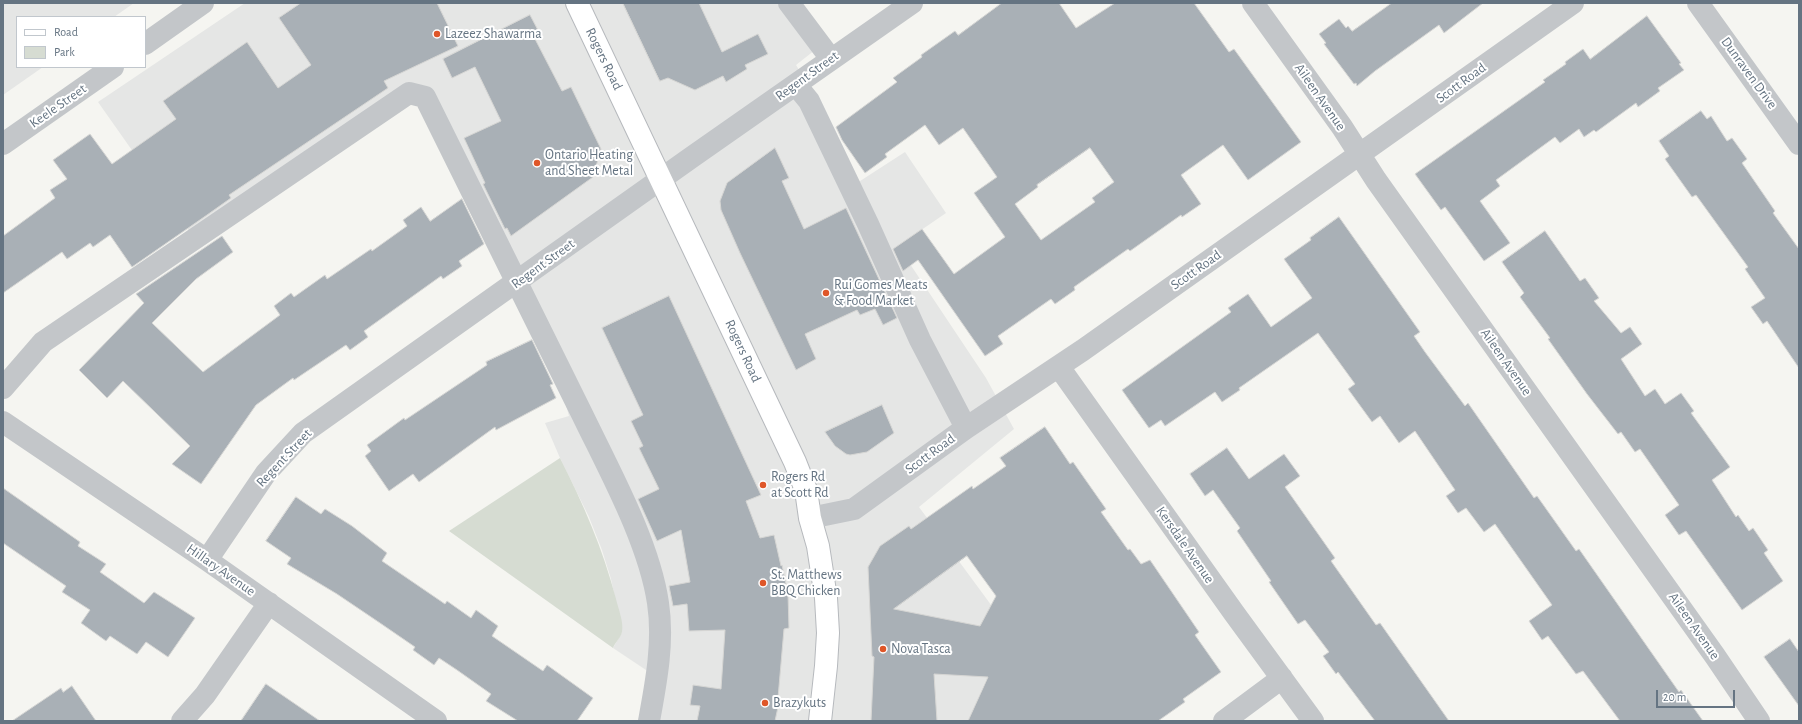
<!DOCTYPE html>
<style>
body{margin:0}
#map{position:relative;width:1802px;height:724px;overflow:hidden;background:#f5f5f1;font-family:"Alegreya Sans",sans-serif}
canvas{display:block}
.frame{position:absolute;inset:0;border:4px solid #657482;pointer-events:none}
.legend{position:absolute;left:16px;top:16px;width:130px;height:52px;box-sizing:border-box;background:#fff;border:1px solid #c1c7cd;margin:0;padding:5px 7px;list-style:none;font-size:12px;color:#657482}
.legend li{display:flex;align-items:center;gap:8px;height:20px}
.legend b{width:20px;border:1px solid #c1c7cd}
.scale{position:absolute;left:1656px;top:690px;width:79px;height:18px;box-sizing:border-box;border:2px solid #657482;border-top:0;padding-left:5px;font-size:12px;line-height:14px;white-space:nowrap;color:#657482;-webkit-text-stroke:3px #fff;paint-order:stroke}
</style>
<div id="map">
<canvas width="1802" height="724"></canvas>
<div class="frame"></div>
<ul class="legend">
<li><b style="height:5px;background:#fff"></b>Road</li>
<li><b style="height:11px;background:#d6dcd2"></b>Park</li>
</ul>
<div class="scale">20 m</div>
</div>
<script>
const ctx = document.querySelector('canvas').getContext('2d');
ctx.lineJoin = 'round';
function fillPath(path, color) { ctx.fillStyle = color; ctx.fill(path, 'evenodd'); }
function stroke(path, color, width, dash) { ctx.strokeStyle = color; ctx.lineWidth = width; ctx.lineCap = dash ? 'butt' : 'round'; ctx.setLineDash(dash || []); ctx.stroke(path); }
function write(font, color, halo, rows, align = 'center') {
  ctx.font = font + ' "Alegreya Sans",sans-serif'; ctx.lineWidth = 4; ctx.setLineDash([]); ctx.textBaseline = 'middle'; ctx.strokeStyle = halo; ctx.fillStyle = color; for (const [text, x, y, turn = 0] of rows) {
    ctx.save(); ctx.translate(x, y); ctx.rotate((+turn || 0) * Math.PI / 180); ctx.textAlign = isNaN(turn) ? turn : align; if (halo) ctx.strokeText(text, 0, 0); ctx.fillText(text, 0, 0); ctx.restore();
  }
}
const built = new Path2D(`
 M 3,3 L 134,3 L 114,17 L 17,17 L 17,67 L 43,67 L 3,95 Z
 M 245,3 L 783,3 L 815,50 L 796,65 L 817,99 L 857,183 L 905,152 L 946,213 L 898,246 L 986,378 L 1014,429 L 919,507 L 1011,632 L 990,677 L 986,680 L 968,721 L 642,721 L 652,674 L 613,648 L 622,632 L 611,579 L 602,550 L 589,517 L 560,458 L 545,423 L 569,416 L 559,381 L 426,94 L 191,234 L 98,102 Z`);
const green = new Path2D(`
 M 560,458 C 583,503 603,549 616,599 C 618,608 624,622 622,632 C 621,637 615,643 613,648 L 449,531 Z`);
const building = new Path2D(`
 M 301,3 L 437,3 L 458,46 L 384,81 L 388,88 L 229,195 L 231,198 L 207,215 L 132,267 L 110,235 L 93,247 L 90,243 L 67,259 L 62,252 L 3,293 L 3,236 L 55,198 L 50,190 L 67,179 L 53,160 L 90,134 L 112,164 L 176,119 L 163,101 L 247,42 L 278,88 L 311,65 L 279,18 Z
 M 623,3 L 699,3 L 722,52 L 758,34 L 768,54 L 745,65 L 747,69 L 726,82 L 723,76 L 695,90 L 668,78 L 660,81 Z
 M 1002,3 L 1059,3 L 1076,28 L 1115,3 L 1194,3 L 1229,52 L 1234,49 L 1301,142 L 1248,180 L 1223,145 L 1181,175 L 1201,204 L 1182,217 L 1181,215 L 1130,251 L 1128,249 L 1074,287 L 1075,290 L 1055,304 L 1051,299 L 998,336 L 1003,344 L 985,356 L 918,260 L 903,271 L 893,249 L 922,229 L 954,274 L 1005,237 L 974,193 L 997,177 L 963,128 L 939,145 L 925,125 L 885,154 L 887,157 L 865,173 L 842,140 L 836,127 L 897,82 L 893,78 L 922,57 L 921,55 L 955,31 L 958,35 ZM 1090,148 L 1114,182 L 1092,198 L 1095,202 L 1041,240 L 1015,204 L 1038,187 L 1037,185 Z
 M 1392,3 L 1483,3 L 1444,33 L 1439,25 L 1375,71 L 1357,86 L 1356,83 L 1354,84 L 1324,44 L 1326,43 L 1319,34 L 1339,19 L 1346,28 L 1348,26 L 1352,31 Z
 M 530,15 L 540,34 L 534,37 L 562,91 L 571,87 L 601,149 L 593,177 L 511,236 L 507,228 L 505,229 L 483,184 L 485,183 L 464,138 L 501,121 L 475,67 L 452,78 L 443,59 Z
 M 1647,16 L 1681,63 L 1679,64 L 1684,70 L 1658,88 L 1660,91 L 1638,107 L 1636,103 L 1596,132 L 1594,130 L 1584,137 L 1579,129 L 1560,143 L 1555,137 L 1496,180 L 1500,186 L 1480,201 L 1510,243 L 1484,261 L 1445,207 L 1441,210 L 1415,174 L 1545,82 L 1543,80 L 1566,64 L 1565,62 L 1583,49 L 1590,59 Z
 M 1701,111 L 1707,119 L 1711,116 L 1727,141 L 1732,138 L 1747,159 L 1742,163 L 1775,211 L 1773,213 L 1799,249 L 1799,368 L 1767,321 L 1763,324 L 1751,307 L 1765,298 L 1745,269 L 1748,267 L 1696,195 L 1692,197 L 1665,159 L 1669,156 L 1659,141 Z
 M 775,148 L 789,178 L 782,181 L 804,229 L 846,208 L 897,318 L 883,325 L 875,309 L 860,315 L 857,310 L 805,334 L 816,359 L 796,370 L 740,253 L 721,210 L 720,201 L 727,183 Z
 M 462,199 L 484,244 L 459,261 L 462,266 L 443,279 L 441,276 L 364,331 L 368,337 L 350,350 L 346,345 L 294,380 L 293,378 L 256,405 L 201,484 L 172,464 L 190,446 L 123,381 L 107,398 L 79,370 L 144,303 L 136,294 L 222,236 L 233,252 L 196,279 L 152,323 L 203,372 L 280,315 L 274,306 L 291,293 L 294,297 L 325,275 L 327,279 L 371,249 L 372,251 L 407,226 L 403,220 L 421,207 L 430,221 Z
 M 1339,217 L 1420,332 L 1414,336 L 1425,352 L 1465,406 L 1468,403 L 1534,498 L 1537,496 L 1576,551 L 1579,549 L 1679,692 L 1681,690 L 1703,721 L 1620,721 L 1583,671 L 1576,674 L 1548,636 L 1542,640 L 1529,621 L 1552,605 L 1495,524 L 1484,532 L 1466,508 L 1458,513 L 1446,496 L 1455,490 L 1415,431 L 1399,443 L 1380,416 L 1372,422 L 1348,389 L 1355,384 L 1318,333 L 1239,388 L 1240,390 L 1222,402 L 1215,392 L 1165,426 L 1161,420 L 1149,428 L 1122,390 L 1231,312 L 1228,308 L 1248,294 L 1271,327 L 1312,298 L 1284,259 L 1311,240 L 1310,238 Z
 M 1545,231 L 1580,281 L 1585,278 L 1599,298 L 1594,301 L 1621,333 L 1630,327 L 1642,344 L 1621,359 L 1645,396 L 1655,389 L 1665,404 L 1681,393 L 1694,411 L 1691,413 L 1730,467 L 1712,480 L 1736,517 L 1738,515 L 1749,531 L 1753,528 L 1768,550 L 1764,553 L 1783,581 L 1742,610 L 1686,531 L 1679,535 L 1665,515 L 1679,505 L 1640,449 L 1635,452 L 1621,432 L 1618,434 L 1587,394 L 1548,339 L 1550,338 L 1520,297 L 1524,293 L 1502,262 Z
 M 669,296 L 761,495 L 746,501 L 760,538 L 774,535 L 781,566 L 782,565 L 788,594 L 789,628 L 784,629 L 778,698 L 780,698 L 775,721 L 697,721 L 700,706 L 690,705 L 693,685 L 721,689 L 725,630 L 689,631 L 687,604 L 673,606 L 669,586 L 690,582 L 681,530 L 657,541 L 638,499 L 659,489 L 639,448 L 643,446 L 631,421 L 643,415 L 602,328 Z
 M 532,340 L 553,384 L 550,385 L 556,398 L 496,430 L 495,427 L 419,482 L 413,474 L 389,491 L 365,456 L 371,451 L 367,445 L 404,418 L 405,420 L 487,365 L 486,362 Z
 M 882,405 L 894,433 L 867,452 L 850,455 L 846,454 L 835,446 L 825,432 Z
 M 1045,427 L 1070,464 L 1073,462 L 1106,509 L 1101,512 L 1128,550 L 1130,549 L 1141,564 L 1150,560 L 1199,632 L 1195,635 L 1221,672 L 1183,699 L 1185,702 L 1158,721 L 968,721 L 988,677 L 934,674 L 937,721 L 871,721 L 874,657 L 872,656 L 868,567 L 880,546 L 909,526 L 911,529 L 972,486 L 973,489 L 1006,466 L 1000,458 ZM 967,556 L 996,596 L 980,626 L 894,609 Z
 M 1227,448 L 1249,479 L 1284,454 L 1300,476 L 1285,487 L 1335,558 L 1331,561 L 1376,625 L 1380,623 L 1449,721 L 1375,721 L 1338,672 L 1336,674 L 1323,656 L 1329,652 L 1305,620 L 1298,624 L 1269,582 L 1271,581 L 1237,531 L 1240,528 L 1213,490 L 1205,496 L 1190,474 Z
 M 3,488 L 80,542 L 78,546 L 106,564 L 100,572 L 144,603 L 154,592 L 195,618 L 168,657 L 146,642 L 137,654 L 110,636 L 106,641 L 81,623 L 90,610 L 62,592 L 66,586 L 3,543 Z
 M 296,497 L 321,514 L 325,509 L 352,526 L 387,553 L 382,561 L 445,604 L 447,601 L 471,618 L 476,610 L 498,626 L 492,636 L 543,671 L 547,665 L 593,698 L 577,721 L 518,721 L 486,701 L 491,694 L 457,670 L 439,658 L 434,665 L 413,650 L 415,647 L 380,623 L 337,594 L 287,564 L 291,558 L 266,541 Z
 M 1790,639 L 1799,652 L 1799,706 L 1764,657 Z
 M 266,684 L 320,721 L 241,721 Z
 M 72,686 L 96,721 L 12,721 L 61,688 L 63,692 Z`);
const minor = new Path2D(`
 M 789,3 L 831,59
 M 1253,3 L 1342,127 L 1376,180 L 1715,656 L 1759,721
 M 1698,3 L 1799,144
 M 145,44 L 203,3
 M 796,85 L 809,101 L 868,224 L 920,340 L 966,428
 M 3,144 L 113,67
 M 1059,367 L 1234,613 L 1313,721
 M 3,388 L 43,342 L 409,93 L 425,97 C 478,202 530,308 582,414 C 609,470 649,542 658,603 C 664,642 656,683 649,721
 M 3,422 L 207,560 L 436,721
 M 810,518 L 854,509 L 966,428 L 1083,350 L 1573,3
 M 207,560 L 266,473 L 303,433 L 692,157 L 912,3
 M 182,721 L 205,695 L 269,603
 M 1224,721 L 1282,678`);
const major = new Path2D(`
 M 577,3 L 795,462 L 806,490 L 810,518 L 818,546 L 826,598 L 828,633 L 826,666 L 820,721`);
const markers = [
 [437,34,4,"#df5628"],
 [537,163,4,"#df5628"],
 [826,293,4,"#df5628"],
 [763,485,4,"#df5628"],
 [763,583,4,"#df5628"],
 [883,649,4,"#df5628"],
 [765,703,4,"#df5628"]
];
const poiNames = [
 ["Lazeez Shawarma",445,34],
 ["Ontario Heating",545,155],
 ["and Sheet Metal",545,171],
 ["Rui Gomes Meats",834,285],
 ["& Food Market",834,301],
 ["Rogers Rd",771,477],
 ["at Scott Rd",771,493],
 ["St. Matthews",771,575],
 ["BBQ Chicken",771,591],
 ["Nova Tasca",891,649],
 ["Brazykuts",773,703]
];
const streetNames = [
 ["Rogers Road",604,59,64],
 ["Dunraven Drive",1749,73,54],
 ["Regent Street",807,76,-36],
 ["Scott Road",1461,83,-36],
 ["Aileen Avenue",1320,97,55],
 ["Keele Street",58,106,-35],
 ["Regent Street",543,264,-36],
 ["Scott Road",1196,270,-35],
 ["Rogers Road",743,351,65],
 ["Aileen Avenue",1506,362,55],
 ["Scott Road",930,454,-36],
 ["Regent Street",284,458,-47],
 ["Kersdale Avenue",1185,545,55],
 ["Hillary Avenue",221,570,35],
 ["Aileen Avenue",1694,626,55]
];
fillPath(built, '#e5e6e5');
fillPath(green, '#d6dcd2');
fillPath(building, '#a9b0b6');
stroke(building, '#d6d6d4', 1);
stroke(major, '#b6b9bd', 24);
stroke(minor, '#c3c6c9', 22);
stroke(major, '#fff', 22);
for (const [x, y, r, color] of markers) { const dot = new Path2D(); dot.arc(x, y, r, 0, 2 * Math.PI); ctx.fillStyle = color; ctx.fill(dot); stroke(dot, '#fff', 1.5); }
write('14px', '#657482', '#fff', poiNames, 'left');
write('14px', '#657482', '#fff', streetNames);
</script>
